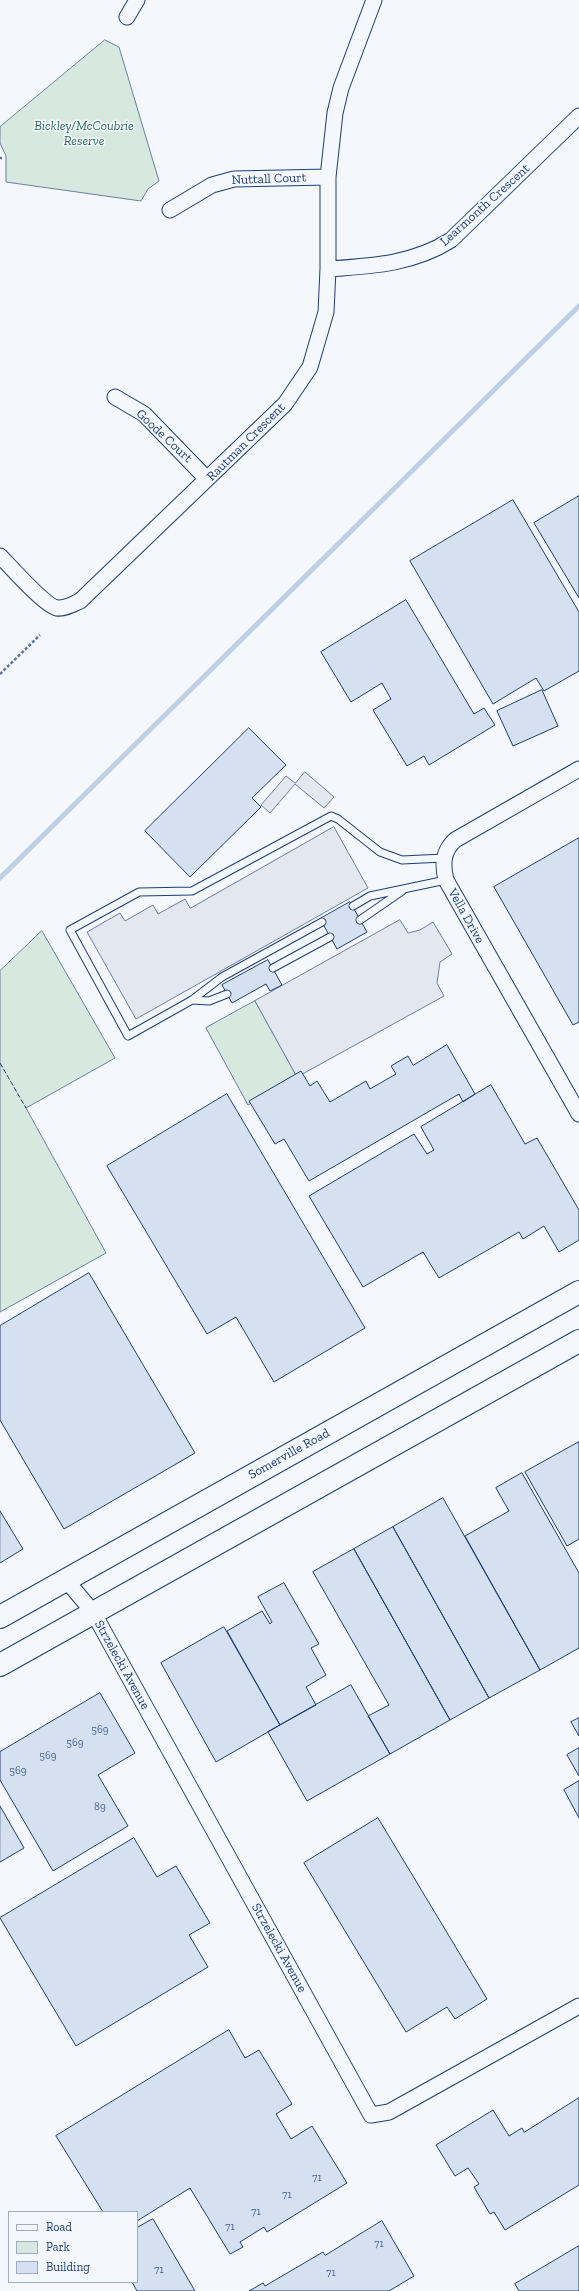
<!DOCTYPE html>
<style>
body{margin:0}
#map{position:relative;width:579px;height:2291px;overflow:hidden;background:#f4f7fb;font-family:"Zilla Slab",serif}
canvas{display:block}
.legend{position:absolute;left:8px;top:2211px;width:130px;height:72px;box-sizing:border-box;background:#f4f7fb;border:1px solid #9eadc5;margin:0;padding:5px 7px;list-style:none;font-size:12px;color:#1d3f73}
.legend li{display:flex;align-items:center;gap:8px;height:20px}
.legend b{width:20px;border:1px solid #9eadc5}
</style>
<div id="map">
<canvas width="579" height="2291"></canvas>
<ul class="legend">
<li><b style="height:5px;background:#f4f7fb"></b>Road</li>
<li><b style="height:11px;background:#d7e8df"></b>Park</li>
<li><b style="height:11px;background:#d5e0f0"></b>Building</li>
</ul>
</div>
<script>
const ctx = document.querySelector('canvas').getContext('2d');
ctx.lineJoin = 'round';
function fillPath(path, color) { ctx.fillStyle = color; ctx.fill(path, 'evenodd'); }
function stroke(path, color, width, dash) { ctx.strokeStyle = color; ctx.lineWidth = width; ctx.lineCap = dash ? 'butt' : 'round'; ctx.setLineDash(dash || []); ctx.stroke(path); }
function write(font, color, halo, rows, align = 'center') {
  ctx.font = font + ' "Zilla Slab",serif'; ctx.lineWidth = 3; ctx.setLineDash([]); ctx.textBaseline = 'middle'; ctx.strokeStyle = halo; ctx.fillStyle = color; for (const [text, x, y, turn = 0] of rows) {
    ctx.save(); ctx.translate(x, y); ctx.rotate((+turn || 0) * Math.PI / 180); ctx.textAlign = isNaN(turn) ? turn : align; if (halo) ctx.strokeText(text, 0, 0); ctx.fillText(text, 0, 0); ctx.restore();
  }
}
const green = new Path2D(`
 M 105,40 L 119,47 L 159,181 L 148,189 L 141,201 L 6,182 L 6,156 L 0,143 L 0,127 Z
 M 42,931 L 115,1058 L 26,1108 L 106,1253 L 0,1312 L 0,971 Z
 M 255,1001 L 297,1077 L 248,1105 L 206,1028 Z`);
const parking = new Path2D(`
 M 305,772 L 334,797 L 324,808 L 295,784 L 270,813 L 261,805 L 286,776 L 295,783 Z
 M 334,827 L 368,888 L 136,1019 L 87,932 L 120,913 L 125,921 L 153,905 L 158,914 L 185,899 L 190,908 Z
 M 400,920 L 408,933 L 420,930 L 433,922 L 452,954 L 440,962 L 437,983 L 444,996 L 297,1077 L 255,1001 Z`);
const stream = new Path2D(`
 M 0,878 L 579,306`);
const building = new Path2D(`
 M 579,496 L 579,598 L 534,523 Z
 M 513,500 L 579,612 L 579,671 L 544,691 L 536,678 L 493,704 L 410,561 Z
 M 406,600 L 474,714 L 484,708 L 495,725 L 429,765 L 424,756 L 407,766 L 373,710 L 391,699 L 382,683 L 351,702 L 321,652 Z
 M 542,690 L 558,726 L 513,746 L 497,711 Z
 M 249,728 L 286,765 L 252,798 L 261,807 L 190,877 L 145,831 Z
 M 579,838 L 579,1022 L 573,1025 L 494,887 Z
 M 350,902 L 367,932 L 337,949 L 320,919 Z
 M 268,960 L 282,985 L 270,991 L 266,984 L 232,1003 L 222,985 Z
 M 447,1045 L 475,1094 L 463,1102 L 459,1094 L 309,1181 L 284,1139 L 275,1144 L 249,1101 L 301,1071 L 310,1086 L 317,1081 L 330,1102 L 366,1081 L 370,1089 L 396,1074 L 391,1066 L 408,1056 L 413,1065 Z
 M 491,1085 L 525,1144 L 537,1138 L 579,1210 L 579,1240 L 559,1252 L 544,1226 L 523,1239 L 519,1232 L 439,1278 L 423,1252 L 363,1287 L 309,1196 L 414,1134 L 427,1154 L 434,1150 L 421,1127 Z
 M 227,1094 L 365,1328 L 274,1382 L 236,1317 L 207,1334 L 107,1166 Z
 M 89,1273 L 195,1453 L 64,1529 L 0,1420 L 0,1326 Z
 M 579,1442 L 579,1539 L 567,1546 L 525,1472 Z
 M 522,1473 L 579,1573 L 579,1648 L 540,1670 L 465,1536 L 509,1511 L 496,1488 Z
 M 443,1498 L 540,1670 L 489,1698 L 393,1527 Z
 M 0,1511 L 23,1549 L 0,1563 Z
 M 393,1527 L 489,1698 L 450,1720 L 354,1549 Z
 M 354,1549 L 450,1720 L 390,1754 L 368,1716 L 389,1705 L 313,1572 Z
 M 284,1583 L 319,1644 L 311,1648 L 326,1675 L 306,1687 L 316,1705 L 280,1725 L 227,1631 L 262,1611 L 270,1624 L 272,1622 L 258,1597 Z
 M 224,1627 L 280,1725 L 216,1762 L 161,1663 Z
 M 351,1685 L 390,1754 L 307,1801 L 268,1732 Z
 M 100,1693 L 135,1753 L 98,1775 L 128,1826 L 53,1871 L 0,1780 L 0,1752 Z
 M 579,1718 L 579,1736 L 571,1722 Z
 M 579,1748 L 579,1776 L 567,1755 Z
 M 579,1781 L 579,1818 L 564,1790 Z
 M 0,1806 L 24,1848 L 0,1862 Z
 M 378,1818 L 487,1999 L 455,2019 L 447,2007 L 406,2032 L 304,1863 Z
 M 134,1838 L 157,1877 L 176,1866 L 210,1923 L 189,1935 L 208,1967 L 76,2046 L 0,1918 Z
 M 229,2030 L 245,2058 L 259,2050 L 292,2104 L 276,2114 L 291,2139 L 312,2126 L 347,2183 L 267,2232 L 264,2227 L 240,2242 L 243,2247 L 230,2254 L 190,2188 L 137,2221 L 137,2212 L 103,2212 L 56,2136 Z
 M 579,2098 L 579,2185 L 505,2230 L 494,2212 L 490,2214 L 474,2187 L 479,2184 L 468,2168 L 455,2176 L 436,2145 L 493,2110 L 509,2136 L 522,2128 L 524,2132 Z
 M 153,2219 L 195,2291 L 137,2291 L 132,2282 L 137,2282 L 137,2228 Z
 M 382,2221 L 414,2276 L 389,2291 L 249,2291 L 263,2283 L 265,2286 L 323,2252 L 325,2255 Z
 M 579,2246 L 579,2291 L 519,2291 L 515,2284 Z`);
const path = new Path2D(`
 M 0,158 L 2,158
 M 0,674 L 40,635`);
const lane = new Path2D(`
 M 353,906 L 370,896 L 446,880
 M 360,920 L 402,891
 M 322,922 L 222,977 L 192,1000 L 128,1036 L 70,930 L 139,892 L 192,891 L 331,816 L 338,819 L 380,852 L 402,860 L 444,858
 M 273,968 L 330,937
 M 192,1000 L 209,1001 L 227,994`);
const street = new Path2D(`
 M 127,17 L 137,0
 M 170,210 L 212,185 L 234,179 L 328,177
 M 328,269 C 373,266 413,264 451,240 L 579,116
 M 115,397 L 144,414 L 207,479
 M 0,556 C 10,566 45,606 57,608 C 65,609 73,604 80,601 L 285,404 L 310,367 L 326,312 L 328,269 L 328,177 L 335,113 L 341,88 L 374,0
 M 579,769 L 455,840 C 443,851 442,864 446,880 L 579,1114
 M 66,1580 L 93,1612 L 371,2115 L 389,2112 L 579,2006`);
const primary = new Path2D(`
 M 0,1617 L 579,1292
 M 0,1665 L 579,1341`);
const fence = new Path2D(`
 M 0,1063 L 26,1108`);
const numberNames = [
 ["569",100,1730],
 ["569",75,1743],
 ["569",48,1756],
 ["569",18,1771],
 ["89",100,1807],
 ["71",317,2178],
 ["71",287,2195],
 ["71",256,2212],
 ["71",230,2227],
 ["71",379,2244],
 ["71",159,2270],
 ["71",331,2273]
];
const parkNames = [
 ["Bickley/McCoubrie",84,126],
 ["Reserve",84,141]
];
const streetNames = [
 ["Nuttall Court",269,179,-2],
 ["Learmonth Crescent",485,205,-42],
 ["Goode Court",164,436,43],
 ["Rautman Crescent",246,442,-45],
 ["Vella Drive",466,916,61],
 ["Somerville Road",289,1454,-29],
 ["Strzelecki Avenue",122,1665,61],
 ["Strzelecki Avenue",279,1948,61]
];
fillPath(green, '#d7e8df');
stroke(green, '#687fa3', 1);
fillPath(parking, '#e3e8f0');
stroke(parking, '#687fa3', 1);
stroke(stream, '#bed0e5', 5);
fillPath(building, '#d5e0f0');
stroke(building, '#1d3f73', 1);
stroke(lane, '#1d3f73', 9);
stroke(street, '#1d3f73', 17);
stroke(primary, '#1d3f73', 24);
stroke(path, '#5e769c', 2.5, [3, 2]);
stroke(lane, '#f4f7fb', 7);
stroke(street, '#f4f7fb', 15);
stroke(primary, '#f4f7fb', 22);
stroke(fence, '#1d3f73', 1, [5, 2]);
write('11px', '#4b6792', null, numberNames);
write('italic 13px', '#2c6c60', '#f4f7fb', parkNames);
write('13px', '#1d3f73', '#f4f7fb', streetNames);
</script>
